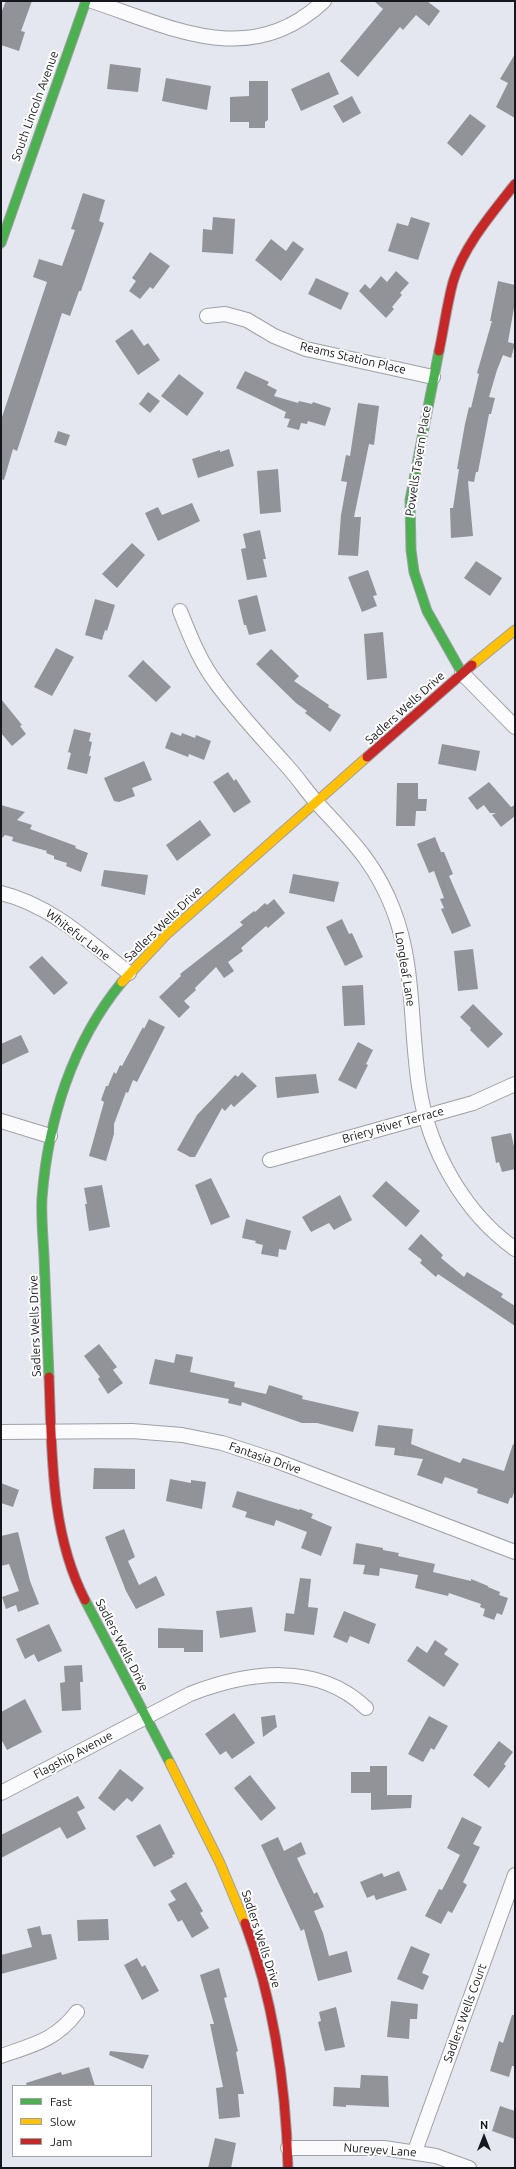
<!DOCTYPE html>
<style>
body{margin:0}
#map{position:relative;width:516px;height:2169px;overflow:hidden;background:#e4e7ef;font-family:Ubuntu,sans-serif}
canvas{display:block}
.frame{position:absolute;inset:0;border:2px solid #15171c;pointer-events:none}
.legend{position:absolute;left:12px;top:2085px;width:140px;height:72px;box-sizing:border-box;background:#fff;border:1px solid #a1a2a4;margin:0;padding:5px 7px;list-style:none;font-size:12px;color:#15171c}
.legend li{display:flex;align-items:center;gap:8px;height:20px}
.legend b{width:20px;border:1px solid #a1a2a4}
.north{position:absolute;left:464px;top:2117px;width:40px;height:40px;-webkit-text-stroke:3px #fff;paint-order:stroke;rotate:0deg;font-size:11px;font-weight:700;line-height:16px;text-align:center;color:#15171c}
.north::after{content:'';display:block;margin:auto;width:14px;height:18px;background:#15171c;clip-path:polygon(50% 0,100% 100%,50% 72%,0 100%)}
</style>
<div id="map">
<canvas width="516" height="2169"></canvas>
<div class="frame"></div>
<ul class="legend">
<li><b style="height:5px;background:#4caf50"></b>Fast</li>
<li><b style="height:5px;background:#ffc107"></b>Slow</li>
<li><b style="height:5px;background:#c62828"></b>Jam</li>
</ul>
<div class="north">N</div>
</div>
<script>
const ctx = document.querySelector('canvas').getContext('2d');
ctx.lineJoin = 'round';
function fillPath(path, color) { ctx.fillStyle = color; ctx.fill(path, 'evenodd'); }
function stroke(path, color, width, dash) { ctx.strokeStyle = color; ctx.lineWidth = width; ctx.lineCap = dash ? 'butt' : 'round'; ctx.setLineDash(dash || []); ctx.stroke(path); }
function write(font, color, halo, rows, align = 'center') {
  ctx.font = font + ' Ubuntu,sans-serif'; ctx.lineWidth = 4; ctx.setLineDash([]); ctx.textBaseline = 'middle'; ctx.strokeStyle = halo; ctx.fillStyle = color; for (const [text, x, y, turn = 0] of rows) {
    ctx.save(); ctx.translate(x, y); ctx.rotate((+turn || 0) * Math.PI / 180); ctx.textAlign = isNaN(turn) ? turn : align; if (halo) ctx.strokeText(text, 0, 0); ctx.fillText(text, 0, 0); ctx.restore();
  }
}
const building = new Path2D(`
 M 6,1 L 32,1 L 21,31 L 25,32 L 19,51 L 1,45 L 1,13 Z
 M 374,1 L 427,1 L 440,11 L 429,26 L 416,15 L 403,30 L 400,27 L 358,77 L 340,61 L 383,9 Z
 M 515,54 L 515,118 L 496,107 L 508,83 L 500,79 Z
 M 110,64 L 141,68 L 138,92 L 107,89 Z
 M 329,72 L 339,94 L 301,111 L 291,89 Z
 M 166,78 L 211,86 L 207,110 L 162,101 Z
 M 249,81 L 268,81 L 268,120 L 265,122 L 265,128 L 249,128 L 249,122 L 230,122 L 230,97 L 249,96 Z
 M 352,96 L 361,113 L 343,123 L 333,106 Z
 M 470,114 L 486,126 L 462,156 L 447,143 Z
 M 83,193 L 105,200 L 99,221 L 104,223 L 81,291 L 79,291 L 70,316 L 62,313 L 17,451 L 13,449 L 4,480 L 1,479 L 1,420 L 47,282 L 33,277 L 39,259 L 62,266 L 75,230 L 71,229 Z
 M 213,217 L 235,219 L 233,254 L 202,252 L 203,229 L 212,230 Z
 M 411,217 L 430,223 L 418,260 L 388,251 L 397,223 L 408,226 Z
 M 271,239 L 286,251 L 293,241 L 304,249 L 281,281 L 255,260 Z
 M 150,252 L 170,266 L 153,289 L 150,287 L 140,299 L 129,291 L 136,281 L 132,278 Z
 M 396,271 L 409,283 L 400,293 L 402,295 L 392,307 L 394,309 L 386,318 L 359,291 L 365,284 L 370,289 L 381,276 L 387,282 Z
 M 316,278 L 349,293 L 341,310 L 308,294 Z
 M 498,281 L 515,285 L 515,302 L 508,342 L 515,344 L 511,358 L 503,355 L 497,370 L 489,397 L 495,398 L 491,414 L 489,414 L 478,472 L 476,472 L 474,482 L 468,481 L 473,536 L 451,538 L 450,508 L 453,508 L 459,469 L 457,469 L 465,424 L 469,407 L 471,408 L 479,374 L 477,373 L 492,321 L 490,321 Z
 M 132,329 L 144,346 L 148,343 L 160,360 L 138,375 L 115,341 Z
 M 245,371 L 269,382 L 267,385 L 277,390 L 274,396 L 298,403 L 299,401 L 312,404 L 313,402 L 331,408 L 325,426 L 308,421 L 307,424 L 301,423 L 299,430 L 287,427 L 290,419 L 284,418 L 286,412 L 236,388 Z
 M 179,374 L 204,393 L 187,416 L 161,396 Z
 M 148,392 L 160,401 L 150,413 L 139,404 Z
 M 358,403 L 379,406 L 374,445 L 369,444 L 354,517 L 361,517 L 358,556 L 338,555 L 341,515 L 347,482 L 341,481 L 346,455 L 350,456 Z
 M 58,431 L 70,435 L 66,446 L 54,442 Z
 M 229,449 L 234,466 L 198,478 L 192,459 L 220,450 L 220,452 Z
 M 278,469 L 281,512 L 260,514 L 257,471 Z
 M 192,503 L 200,521 L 158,541 L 145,513 L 158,507 L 162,515 Z
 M 260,530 L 266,559 L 263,559 L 267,577 L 247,580 L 241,549 L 246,548 L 243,534 Z
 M 132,543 L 145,555 L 117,588 L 102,574 Z
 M 476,561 L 502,578 L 490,596 L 464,578 Z
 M 368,570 L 377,595 L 373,596 L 377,606 L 362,612 L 348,577 Z
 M 257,595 L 266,631 L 249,635 L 246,625 L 244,625 L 238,600 Z
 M 95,599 L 115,605 L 107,631 L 105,630 L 102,640 L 85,635 Z
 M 383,632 L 387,678 L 367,680 L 364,634 Z
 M 56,648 L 74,657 L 52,696 L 34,687 Z
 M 271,649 L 299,676 L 294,681 L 329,705 L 328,707 L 341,715 L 330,732 L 305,713 L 307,711 L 296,703 L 256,664 Z
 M 143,660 L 171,687 L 156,702 L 128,676 Z
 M 1,699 L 22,725 L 20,726 L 26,734 L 12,746 L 1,733 Z
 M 74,729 L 91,733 L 89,741 L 92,742 L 89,756 L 91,756 L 87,774 L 67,769 L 71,753 L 68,752 Z
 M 171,732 L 181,736 L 182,733 L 195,738 L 196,735 L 211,741 L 204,760 L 189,754 L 188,757 L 165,748 Z
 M 442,744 L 480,751 L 476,771 L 438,764 Z
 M 144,761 L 152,780 L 132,788 L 135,796 L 119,802 L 114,801 L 104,778 Z
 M 228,772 L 234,781 L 236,779 L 251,802 L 234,813 L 213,782 Z
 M 489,782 L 511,807 L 515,805 L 515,816 L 501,827 L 492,815 L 496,813 L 490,813 L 484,805 L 477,810 L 468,798 Z
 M 397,783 L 418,783 L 418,799 L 427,799 L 426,811 L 416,811 L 415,826 L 396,826 Z
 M 1,805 L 25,812 L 17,820 L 32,825 L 30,829 L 76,846 L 75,848 L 88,853 L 81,872 L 66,866 L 67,863 L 54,859 L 54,856 L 46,853 L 47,851 L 12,841 L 13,837 L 5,835 L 1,839 Z
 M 200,820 L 211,835 L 177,861 L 166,845 Z
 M 435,837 L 441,852 L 444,852 L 453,874 L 449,876 L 471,926 L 452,934 L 441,909 L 444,908 L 440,899 L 444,898 L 434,871 L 429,873 L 417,844 Z
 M 104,870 L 148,875 L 145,895 L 101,886 Z
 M 293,874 L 339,882 L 334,902 L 289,893 Z
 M 274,899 L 285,913 L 268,928 L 266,926 L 241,948 L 243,951 L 228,962 L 234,971 L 224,978 L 216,967 L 195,988 L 196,990 L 184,1001 L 190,1007 L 179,1018 L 159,997 L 181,976 L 180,974 L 243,925 L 240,922 L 254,911 L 255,912 L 265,903 L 267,905 Z
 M 342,919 L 349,934 L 352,933 L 363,957 L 345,966 L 326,927 Z
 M 473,949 L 478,989 L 458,991 L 454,951 Z
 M 42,956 L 68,983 L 54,995 L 29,967 Z
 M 363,985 L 365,1025 L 344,1026 L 342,986 Z
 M 473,1004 L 503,1034 L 488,1048 L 470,1030 L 471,1028 L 460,1017 Z
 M 149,1019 L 165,1027 L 137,1082 L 133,1080 L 128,1093 L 126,1092 L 114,1124 L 114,1134 L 106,1161 L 89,1156 L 104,1102 L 101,1100 L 106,1086 L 108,1086 L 114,1072 L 116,1074 L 120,1065 L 122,1066 L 143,1027 L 144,1029 Z
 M 21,1035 L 29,1052 L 1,1065 L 1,1044 Z
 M 358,1042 L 373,1050 L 366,1064 L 368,1065 L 356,1089 L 338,1080 Z
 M 242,1072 L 257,1086 L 234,1107 L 231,1104 L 225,1111 L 222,1108 L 195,1157 L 190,1157 L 177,1150 L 197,1115 L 235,1075 L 238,1077 Z
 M 316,1074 L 319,1093 L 277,1098 L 275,1077 Z
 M 511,1133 L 515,1151 L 515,1169 L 502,1172 L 499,1162 L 496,1163 L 491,1137 Z
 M 211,1178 L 230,1217 L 211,1225 L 195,1185 Z
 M 386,1181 L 420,1211 L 406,1227 L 372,1196 Z
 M 102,1185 L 110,1227 L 89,1231 L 85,1204 L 87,1204 L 84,1188 Z
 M 340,1195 L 352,1220 L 334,1230 L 329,1223 L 311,1232 L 302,1217 Z
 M 246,1219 L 291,1231 L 286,1250 L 279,1249 L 278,1257 L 261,1254 L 263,1245 L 255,1243 L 256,1241 L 242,1238 Z
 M 421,1234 L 443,1255 L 441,1258 L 464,1277 L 467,1272 L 503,1294 L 501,1297 L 515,1306 L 515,1326 L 438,1274 L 436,1277 L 420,1263 L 422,1260 L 408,1249 Z
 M 99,1344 L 117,1367 L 113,1370 L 123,1383 L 108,1394 L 98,1379 L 100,1377 L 84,1356 Z
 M 176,1354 L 193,1357 L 190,1372 L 235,1382 L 234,1387 L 266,1394 L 269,1385 L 303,1396 L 302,1399 L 359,1412 L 353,1432 L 317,1423 L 302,1423 L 242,1402 L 241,1406 L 228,1403 L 229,1399 L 149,1384 L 155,1359 L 174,1363 Z
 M 378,1425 L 413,1429 L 411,1444 L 460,1463 L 463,1458 L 504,1471 L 513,1444 L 515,1445 L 515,1490 L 512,1498 L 510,1498 L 508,1504 L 477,1493 L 478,1489 L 445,1477 L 442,1484 L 417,1475 L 423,1459 L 394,1455 L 395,1448 L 375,1446 Z
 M 94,1468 L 135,1469 L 135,1489 L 93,1489 Z
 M 170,1479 L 191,1483 L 191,1480 L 206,1482 L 202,1509 L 166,1501 Z
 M 1,1483 L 19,1490 L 13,1507 L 1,1503 Z
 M 237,1491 L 299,1510 L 300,1509 L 313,1514 L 311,1518 L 332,1527 L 321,1556 L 301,1548 L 307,1532 L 276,1520 L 274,1526 L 245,1517 L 247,1512 L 232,1507 Z
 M 124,1529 L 135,1557 L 128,1561 L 139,1585 L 156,1576 L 165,1595 L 136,1609 L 126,1591 L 105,1537 Z
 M 18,1532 L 30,1581 L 39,1604 L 18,1612 L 16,1605 L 6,1609 L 2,1597 L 19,1591 L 9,1564 L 1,1566 L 1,1536 Z
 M 356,1543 L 383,1548 L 383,1550 L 399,1553 L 398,1556 L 435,1564 L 433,1572 L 471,1581 L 471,1579 L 488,1586 L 488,1587 L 500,1592 L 499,1595 L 508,1598 L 502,1615 L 497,1613 L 494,1620 L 483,1616 L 485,1609 L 480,1607 L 481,1604 L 449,1593 L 448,1596 L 415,1588 L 418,1575 L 380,1568 L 379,1576 L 363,1574 L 365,1565 L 353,1564 Z
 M 300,1578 L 311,1579 L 308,1607 L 318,1608 L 314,1635 L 284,1631 L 286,1613 L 294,1614 Z
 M 252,1607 L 256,1632 L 220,1638 L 216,1611 Z
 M 344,1611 L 376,1624 L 369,1644 L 350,1636 L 347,1643 L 333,1637 Z
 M 49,1624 L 62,1651 L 38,1662 L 34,1654 L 25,1659 L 16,1639 Z
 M 158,1628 L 203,1630 L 203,1652 L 184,1652 L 184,1648 L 158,1648 Z
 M 435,1640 L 448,1649 L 444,1654 L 459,1664 L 444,1687 L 407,1661 L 417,1646 L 427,1653 Z
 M 82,1665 L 83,1682 L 80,1682 L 81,1710 L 62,1711 L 60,1683 L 65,1682 L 64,1666 Z
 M 25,1699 L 42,1732 L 7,1750 L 1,1739 L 1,1712 Z
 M 234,1713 L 255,1743 L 232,1759 L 226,1751 L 220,1755 L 205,1734 Z
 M 275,1715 L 277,1727 L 263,1737 L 261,1717 Z
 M 429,1716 L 448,1726 L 434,1750 L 431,1748 L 423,1762 L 408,1754 Z
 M 499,1741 L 513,1752 L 504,1764 L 506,1766 L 489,1788 L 473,1775 Z
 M 370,1766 L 387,1766 L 387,1795 L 412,1795 L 411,1808 L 371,1810 L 371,1793 L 351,1793 L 351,1772 L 370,1772 Z
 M 120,1769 L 144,1788 L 132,1802 L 127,1798 L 114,1811 L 98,1798 Z
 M 250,1775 L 276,1808 L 261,1821 L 234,1788 Z
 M 78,1796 L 85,1808 L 77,1812 L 86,1829 L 67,1839 L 60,1827 L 1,1858 L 1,1835 Z
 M 462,1817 L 482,1827 L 473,1844 L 480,1847 L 463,1882 L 467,1885 L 459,1900 L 452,1913 L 448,1911 L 441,1924 L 425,1916 L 439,1889 L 442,1890 L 460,1855 L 447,1848 Z
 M 160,1824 L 175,1854 L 172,1855 L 173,1857 L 154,1867 L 136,1836 Z
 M 278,1837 L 284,1851 L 301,1842 L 306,1854 L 297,1858 L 314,1894 L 317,1892 L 324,1907 L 314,1911 L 323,1933 L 329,1956 L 347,1951 L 352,1972 L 318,1981 L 304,1929 L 301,1931 L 261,1845 Z
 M 399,1871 L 407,1890 L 376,1900 L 374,1895 L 367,1898 L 360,1882 L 382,1873 L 384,1877 Z
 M 186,1882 L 203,1911 L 200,1913 L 209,1928 L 192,1938 L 182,1920 L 178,1922 L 168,1904 L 176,1900 L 170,1891 Z
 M 108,1919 L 109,1940 L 78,1941 L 77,1920 Z
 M 40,1926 L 42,1935 L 51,1934 L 57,1959 L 1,1974 L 1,1955 L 32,1947 L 27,1929 Z
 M 411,1946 L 430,1954 L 422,1973 L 429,1976 L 423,1990 L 397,1979 Z
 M 137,1958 L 142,1967 L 145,1965 L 159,1991 L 142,2000 L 124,1965 Z
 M 219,1968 L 227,1997 L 224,1998 L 238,2051 L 236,2052 L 244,2094 L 238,2094 L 240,2117 L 219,2119 L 216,2088 L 223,2087 L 210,2024 L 214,2024 L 200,1975 Z
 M 391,2001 L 418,2004 L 417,2019 L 410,2019 L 409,2039 L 387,2037 Z
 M 336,2007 L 345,2047 L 325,2051 L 318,2022 L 321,2021 L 319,2012 Z
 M 512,2015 L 515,2015 L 515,2066 L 512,2066 L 509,2077 L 490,2071 L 499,2041 L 503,2043 Z
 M 110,2051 L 149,2055 L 143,2069 L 109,2055 Z
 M 89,2067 L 95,2086 L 27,2086 L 26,2083 L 61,2072 L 62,2075 Z
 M 361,2075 L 388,2076 L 389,2107 L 346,2105 L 346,2107 L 333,2106 L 334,2087 L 360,2088 Z
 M 500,2106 L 515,2111 L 515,2139 L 492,2131 Z
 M 215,2138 L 236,2143 L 231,2168 L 208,2168 Z`);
const street = new Path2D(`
 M 92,1 C 173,28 251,70 324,1
 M 207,316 L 225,314 L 247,320 L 274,336 L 306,349 L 433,377
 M 180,611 C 190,636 200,662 217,684 C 238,713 263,739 287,766 C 298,778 307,792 318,804 C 350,839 375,862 393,909 C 415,965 410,1027 419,1086 C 428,1148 463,1212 515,1249
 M 462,673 L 515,727
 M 1,893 C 51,905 89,942 129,973
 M 1,1121 L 50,1136
 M 270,1160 L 473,1103 L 515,1084
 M 1,1432 L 132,1431 L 182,1435 L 222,1443 L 277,1461 L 515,1552
 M 1,1793 L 190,1694 C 247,1672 317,1661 366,1708
 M 1,2056 C 33,2045 56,2040 77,2012
 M 288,2148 L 384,2148 L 436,2156 L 469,2168
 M 415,2151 L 515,1875`);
const fast = new Path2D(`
 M 1,243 L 86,1
 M 439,351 L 410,500 L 411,550 L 414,572 L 427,611 L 462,673
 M 49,1377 C 47,1337 46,1296 44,1256 C 43,1237 41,1217 42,1198 C 48,1120 72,1043 122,982
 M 85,1600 L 170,1763`);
const slow = new Path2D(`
 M 472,665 L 515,630
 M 122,982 L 166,935 L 367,757
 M 170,1763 L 220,1863 L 245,1923`);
const jam = new Path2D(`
 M 439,351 C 444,328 447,304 453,282 C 463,247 493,212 515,184
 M 367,757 L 472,665
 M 49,1377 C 52,1452 50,1532 85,1600
 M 245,1923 C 274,2002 286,2084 288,2168`);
const streetNames = [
 ["South Lincoln Avenue",35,106,-70],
 ["Reams Station Place",353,358,13],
 ["Powells Tavern Place",418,461,-81],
 ["Sadlers Wells Drive",405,708,-42],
 ["Sadlers Wells Drive",163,924,-44],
 ["Whitefur Lane",78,935,37],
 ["Longleaf Lane",405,969,81],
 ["Briery River Terrace",393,1125,-16],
 ["Sadlers Wells Drive",35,1326,-92],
 ["Fantasia Drive",265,1458,19],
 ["Sadlers Wells Drive",122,1645,63],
 ["Flagship Avenue",73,1755,-28],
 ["Sadlers Wells Drive",261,1939,72],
 ["Sadlers Wells Court",465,2013,-70],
 ["Nureyev Lane",380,2150,4]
];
fillPath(building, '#919399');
stroke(street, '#9da0a5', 16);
stroke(fast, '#9da0a5', 11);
stroke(slow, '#9da0a5', 11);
stroke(jam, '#9da0a5', 11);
stroke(street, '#fbfbfd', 14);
stroke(fast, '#4caf50', 9);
stroke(slow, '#ffc107', 9);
stroke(jam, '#c62828', 9);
write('12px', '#15171c', '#fff', streetNames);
</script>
